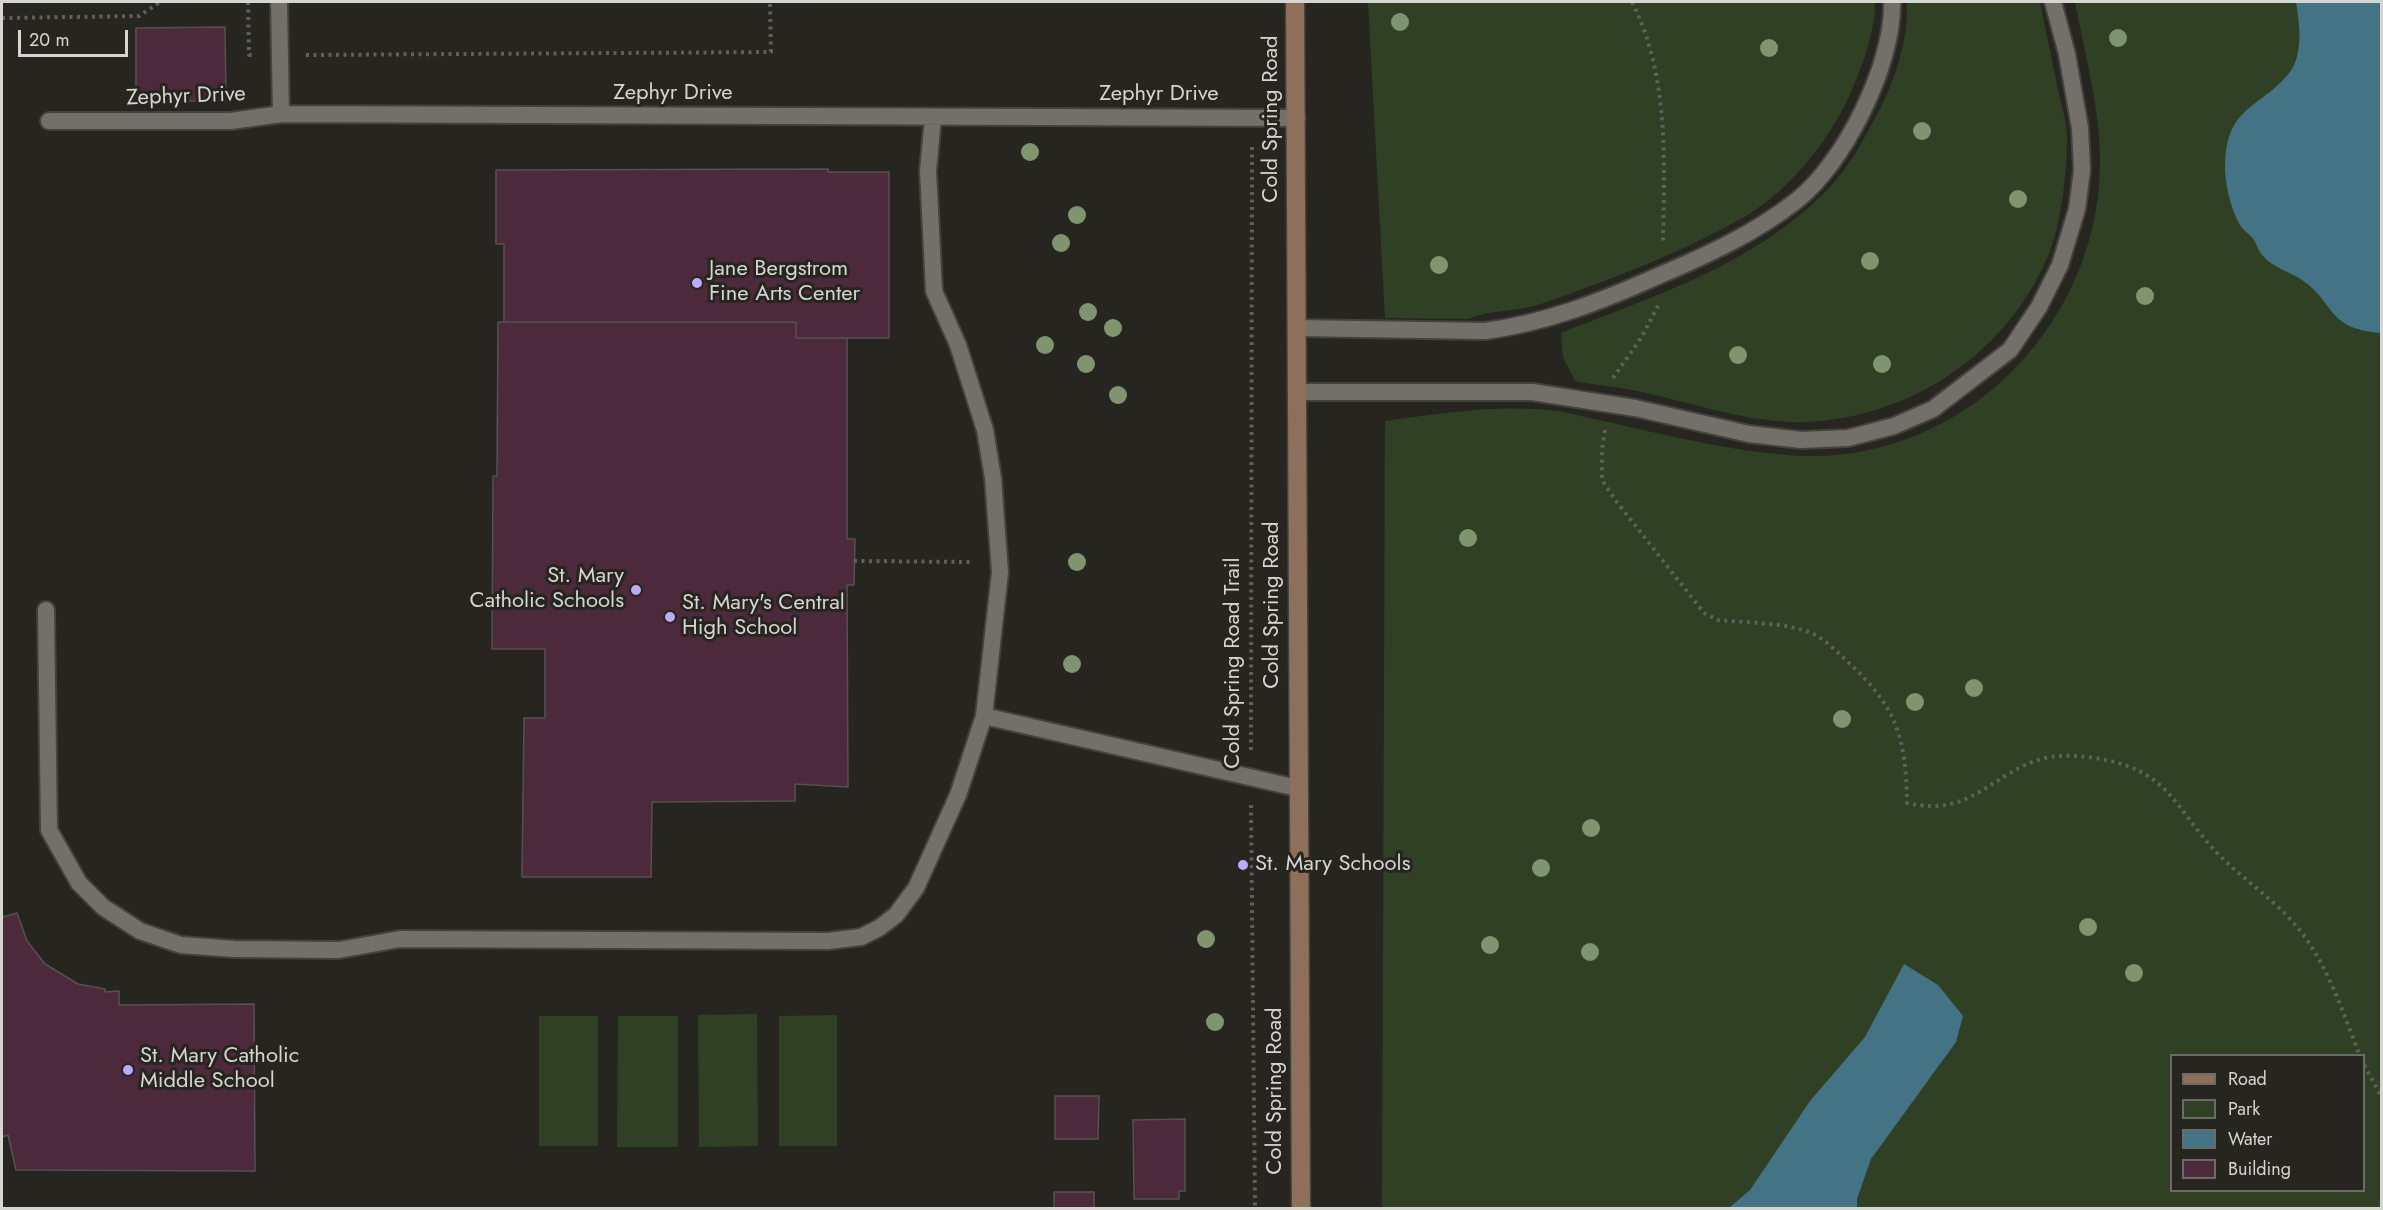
<!DOCTYPE html>
<style>
body{margin:0}
#map{position:relative;width:2383px;height:1210px;overflow:hidden;background:#272520;font-family:Jost,sans-serif}
canvas{display:block}
.frame{position:absolute;inset:0;border:3px solid #d5d5d1;pointer-events:none}
.legend{position:absolute;left:2170px;top:1054px;width:195px;height:138px;box-sizing:border-box;background:#272520;border:2px solid #6d6b67;margin:0;padding:8px 10px;list-style:none;font-size:18px;color:#d5d5d1}
.legend li{display:flex;align-items:center;gap:12px;height:30px}
.legend b{width:30px;border:2px solid #6d6b67}
.scale{position:absolute;left:18px;top:30px;width:110px;height:27px;box-sizing:border-box;border:3px solid #d5d5d1;border-top:0;padding-left:8px;font-size:18px;line-height:21px;white-space:nowrap;color:#d5d5d1;-webkit-text-stroke:4px #272520;paint-order:stroke}
</style>
<div id="map">
<canvas width="2383" height="1210"></canvas>
<div class="frame"></div>
<ul class="legend">
<li><b style="height:8px;background:#8e705a"></b>Road</li>
<li><b style="height:16px;background:#304025"></b>Park</li>
<li><b style="height:16px;background:#437384"></b>Water</li>
<li><b style="height:16px;background:#4c293b"></b>Building</li>
</ul>
<div class="scale">20 m</div>
</div>
<script>
const ctx = document.querySelector('canvas').getContext('2d');
ctx.lineJoin = 'round';
function fillPath(path, color) { ctx.fillStyle = color; ctx.fill(path, 'evenodd'); }
function stroke(path, color, width, dash) { ctx.strokeStyle = color; ctx.lineWidth = width; ctx.lineCap = dash ? 'butt' : 'round'; ctx.setLineDash(dash || []); ctx.stroke(path); }
function write(font, color, halo, rows, align = 'center') {
  ctx.font = font + ' Jost,sans-serif'; ctx.lineWidth = 6; ctx.setLineDash([]); ctx.textBaseline = 'middle'; ctx.strokeStyle = halo; ctx.fillStyle = color; for (const [text, x, y, turn = 0] of rows) {
    ctx.save(); ctx.translate(x, y); ctx.rotate((+turn || 0) * Math.PI / 180); ctx.textAlign = isNaN(turn) ? turn : align; if (halo) ctx.strokeText(text, 0, 0); ctx.fillText(text, 0, 0); ctx.restore();
  }
}
const green = new Path2D(`
 M 1368,2 L 1875,2 C 1875,30 1865,59 1854,85 C 1834,134 1795,185 1749,214 C 1689,250 1609,280 1544,303 C 1519,312 1492,309 1468,319 L 1385,318 Z
 M 1907,2 L 2040,2 C 2046,33 2053,64 2059,95 C 2062,107 2067,122 2067,135 C 2067,170 2062,223 2048,256 C 2007,353 1912,417 1807,422 C 1752,424 1696,404 1642,392 C 1620,387 1597,385 1575,381 L 1563,357 L 1561,333 C 1659,294 1765,261 1836,180 C 1851,163 1862,142 1873,122 C 1894,85 1908,44 1907,2 Z
 M 2075,2 L 2381,2 L 2381,1208 L 1382,1208 L 1385,421 C 1444,413 1499,404 1558,411 C 1635,427 1727,453 1804,456 C 1958,460 2086,336 2099,186 C 2105,125 2086,61 2075,2 ZM 2172,1056 L 2364,1056 L 2364,1190 L 2172,1190 Z
 M 757,1014 L 758,1146 L 699,1147 L 698,1015 Z
 M 837,1015 L 837,1146 L 779,1146 L 779,1016 Z
 M 539,1016 L 598,1016 L 598,1146 L 539,1146 Z
 M 618,1016 L 678,1016 L 678,1147 L 617,1147 Z`);
const water = new Path2D(`
 M 2296,2 L 2381,2 L 2381,333 C 2326,329 2336,303 2302,280 C 2290,272 2272,267 2263,256 C 2259,252 2257,245 2254,240 C 2250,234 2242,230 2239,223 C 2224,195 2217,145 2239,118 C 2254,100 2288,85 2296,60 C 2302,41 2299,21 2296,2 Z
 M 1904,964 L 1938,985 L 1963,1016 L 1956,1042 L 1871,1159 L 1857,1199 L 1857,1208 L 1729,1208 L 1750,1190 L 1810,1101 L 1865,1037 Z`);
const building = new Path2D(`
 M 225,27 L 226,101 L 136,101 L 136,28 Z
 M 828,169 L 828,172 L 889,172 L 889,338 L 796,338 L 796,322 L 504,322 L 504,244 L 496,244 L 496,170 Z
 M 498,322 L 796,322 L 796,338 L 847,338 L 847,539 L 855,539 L 854,585 L 847,585 L 848,787 L 795,784 L 795,801 L 652,802 L 651,877 L 522,877 L 524,718 L 545,718 L 545,649 L 492,649 L 493,476 L 497,476 Z
 M 2,911 L 3,917 L 17,913 L 27,941 L 45,964 L 78,984 L 105,989 L 105,992 L 119,991 L 119,1005 L 254,1004 L 255,1171 L 16,1170 L 8,1135 L 2,1137 Z
 M 1055,1096 L 1099,1096 L 1098,1139 L 1055,1139 Z
 M 1185,1119 L 1185,1191 L 1179,1191 L 1179,1199 L 1134,1199 L 1133,1120 Z
 M 1054,1192 L 1094,1192 L 1094,1208 L 1054,1208 Z`);
const path = new Path2D(`
 M 248,2 L 249,55 L 254,55
 M 1632,2 C 1670,77 1664,163 1663,245
 M 2,18 L 139,16 L 160,2
 M 306,55 L 771,52 L 770,2
 M 1613,378 L 1641,338 L 1658,306
 M 1605,430 L 1602,450 L 1602,480 L 1616,501 L 1704,613 L 1718,620 C 1747,623 1781,622 1809,632 C 1824,638 1835,650 1846,660 C 1896,706 1906,736 1907,803 C 1973,818 1991,772 2045,758 C 2062,754 2078,756 2095,758 C 2171,770 2172,806 2219,855 C 2245,881 2279,903 2302,933 C 2328,967 2344,1015 2360,1056
 M 854,561 L 973,562
 M 1251,750 L 1252,145
 M 1251,805 L 1255,1208
 M 2364,1065 L 2382,1098`);
const lane = new Path2D(`
 M 279,2 L 281,114
 M 49,121 L 231,121 L 281,114 L 1297,118
 M 1296,328 L 1485,331 C 1546,323 1602,301 1658,276 C 1707,255 1754,234 1796,201 C 1845,163 1894,63 1892,2
 M 1296,392 L 1532,392 L 1635,408 L 1749,434 L 1801,440 L 1848,438 L 1894,426 L 1933,409 L 2010,350 L 2039,307 L 2060,265 L 2077,209 L 2082,170 L 2080,128 L 2067,54 L 2053,2
 M 46,610 L 49,830 L 79,883 L 103,907 L 140,931 L 181,945 L 234,949 L 339,950 L 400,939 L 828,941 L 861,937 L 879,928 L 896,915 L 916,888 L 958,795 L 984,716 L 1000,572 L 993,478 L 985,430 L 958,345 L 934,291 L 928,171 L 933,118
 M 984,716 L 1297,788`);
const secondary = new Path2D(`
 M 1295,2 L 1301,1208`);
const trees = [
 [1400,22],
 [2118,38],
 [1769,48],
 [1922,131],
 [1030,152],
 [2018,199],
 [1077,215],
 [1061,243],
 [1870,261],
 [1439,265],
 [2145,296],
 [1088,312],
 [1113,328],
 [1045,345],
 [1738,355],
 [1086,364],
 [1882,364],
 [1118,395],
 [1468,538],
 [1077,562],
 [1072,664],
 [1974,688],
 [1915,702],
 [1842,719],
 [1591,828],
 [1541,868],
 [2088,927],
 [1206,939],
 [1490,945],
 [1590,952],
 [2134,973],
 [1215,1022]
];
const markers = [
 [697,283,6,"#baaaf7"],
 [636,590,6,"#baaaf7"],
 [670,617,6,"#baaaf7"],
 [1243,865,6,"#baaaf7"],
 [128,1070,6,"#baaaf7"]
];
const streetNames = [
 ["Zephyr Drive",673,94],
 ["Zephyr Drive",1159,95],
 ["Zephyr Drive",186,97,-2],
 ["Cold Spring Road",1272,119,-90],
 ["Cold Spring Road",1273,605,-90],
 ["Cold Spring Road Trail",1234,663,-90],
 ["Cold Spring Road",1276,1091,-90]
];
const poiNames = [
 ["Jane Bergstrom",709,270],
 ["Fine Arts Center",709,295],
 ["St. Mary",624,577,"right"],
 ["Catholic Schools",624,602,"right"],
 ["St. Mary's Central",682,604],
 ["High School",682,629],
 ["St. Mary Schools",1255,865],
 ["St. Mary Catholic",140,1057],
 ["Middle School",140,1082]
];
fillPath(green, '#304025');
fillPath(water, '#437384');
fillPath(building, '#4c293b');
stroke(building, '#575053', 1.5);
stroke(lane, '#43423d', 20);
stroke(secondary, '#43423d', 21);
stroke(path, '#615f5b', 4, [3, 4.5]);
stroke(lane, '#727069', 16);
stroke(secondary, '#8e705a', 18);
ctx.fillStyle = '#809470';
for (const [x, y] of trees) { ctx.beginPath(); ctx.arc(x, y, 9, 0, 2 * Math.PI); ctx.fill(); }
for (const [x, y, r, color] of markers) { const dot = new Path2D(); dot.arc(x, y, r, 0, 2 * Math.PI); ctx.fillStyle = color; ctx.fill(dot); stroke(dot, '#272520', 2); }
write('22px', '#d5d5d1', '#272520', streetNames);
write('22px', '#d5d5d1', '#272520', poiNames, 'left');
</script>
